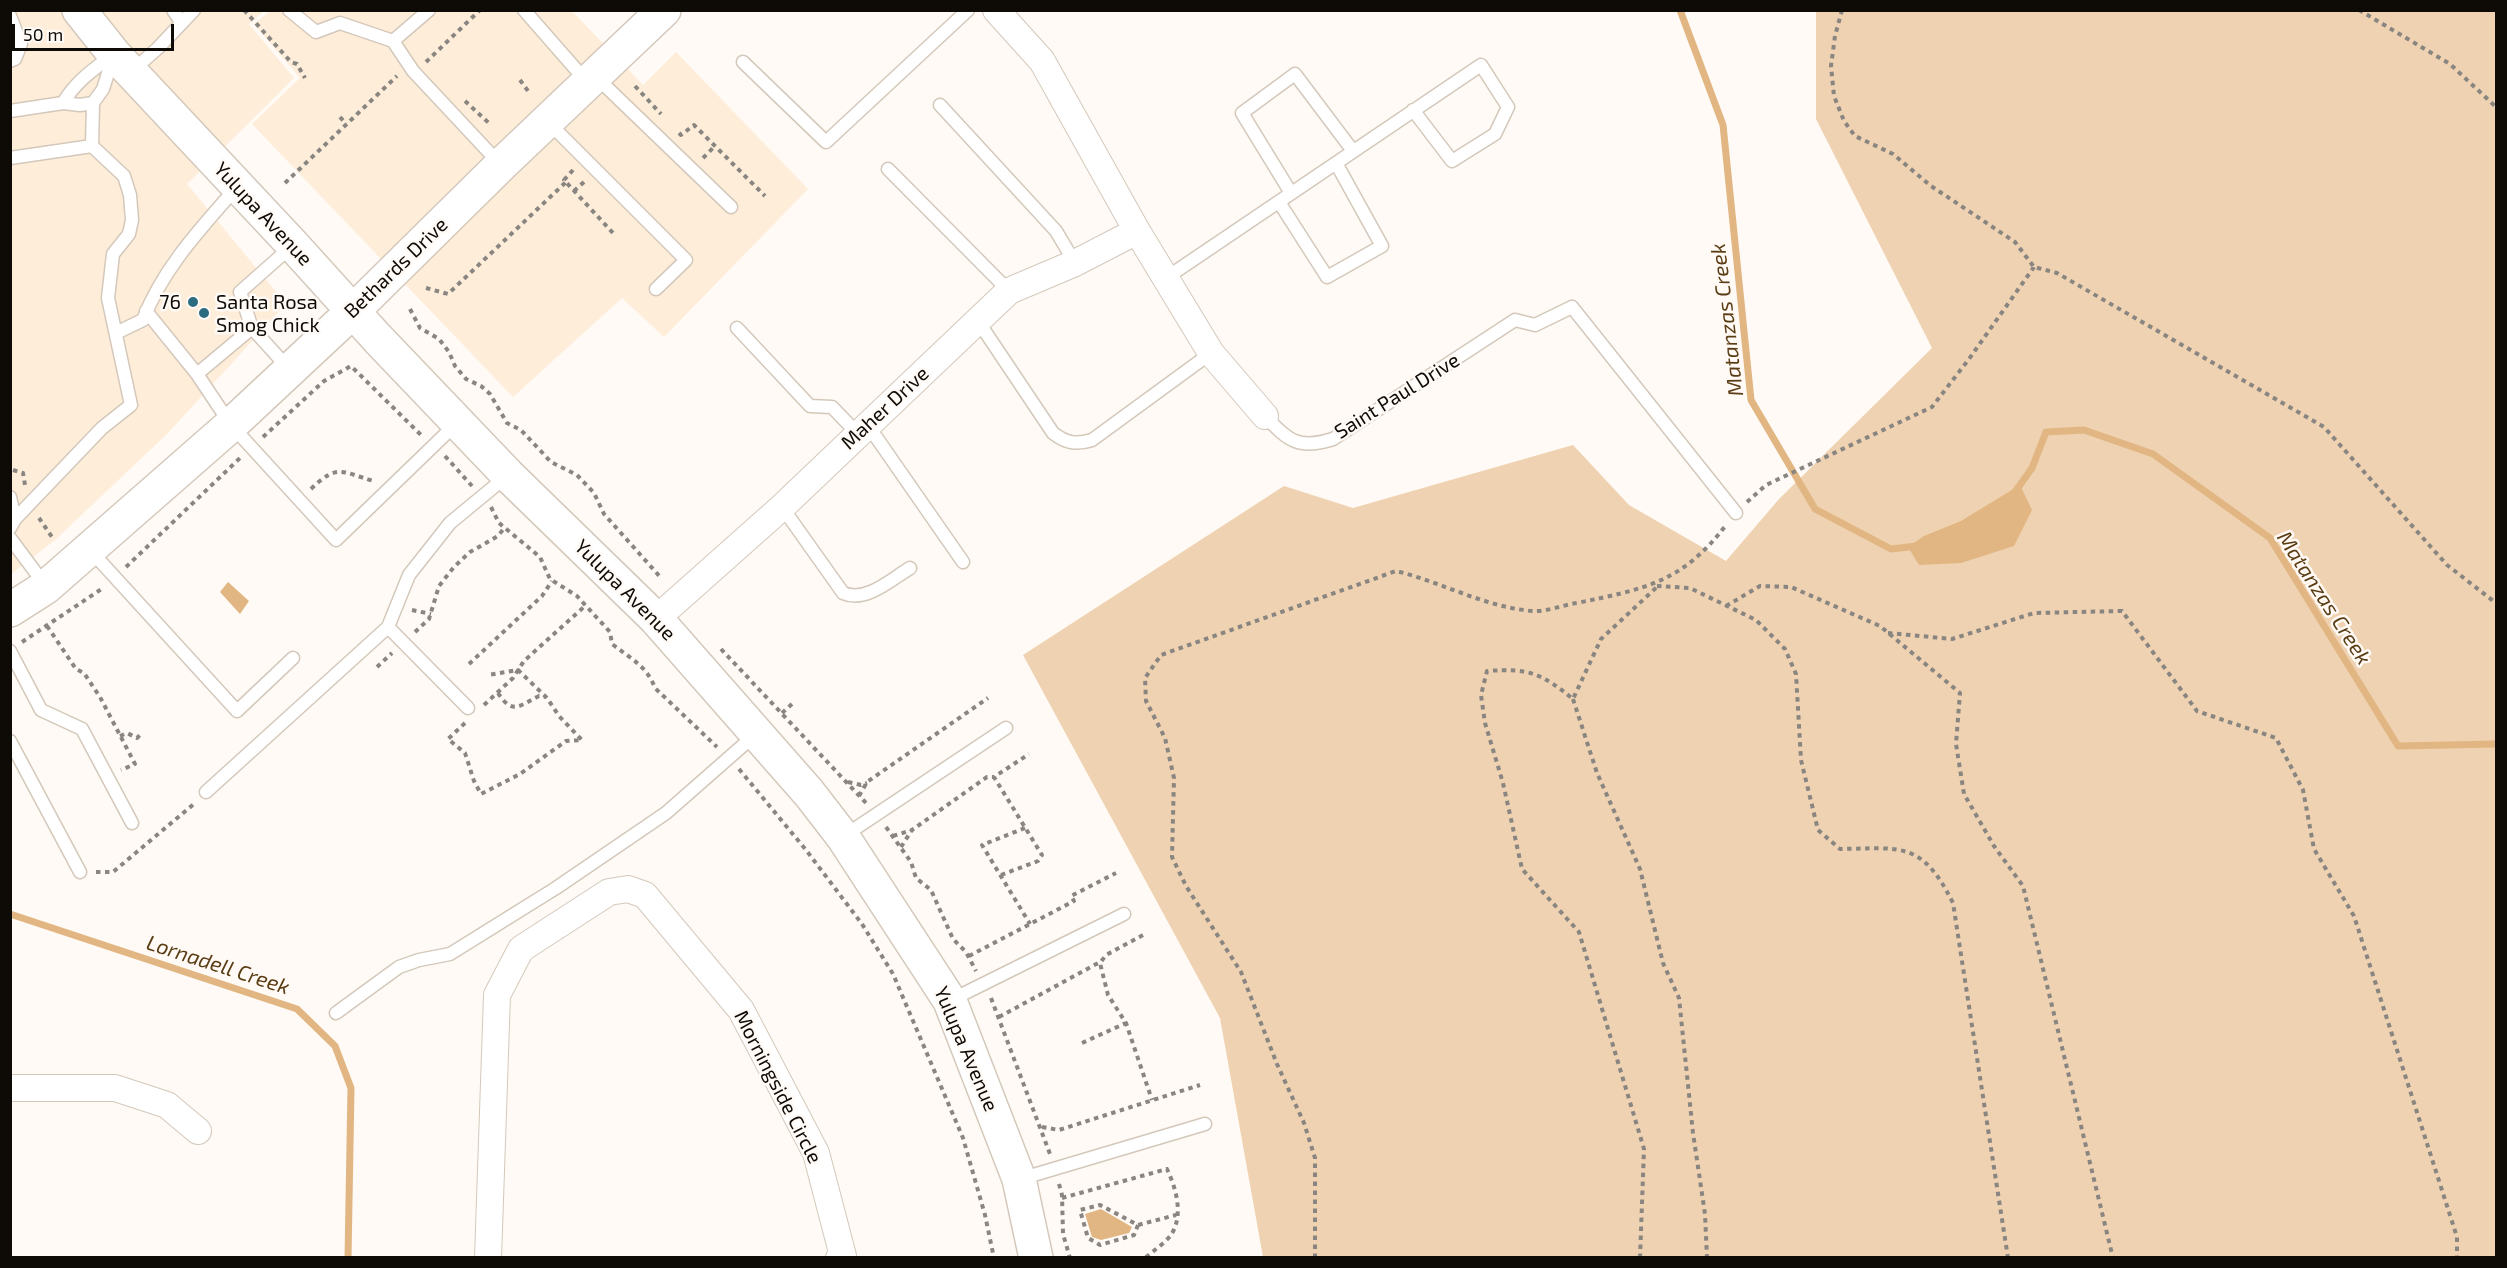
<!DOCTYPE html>
<style>
body{margin:0}
#map{position:relative;width:2507px;height:1268px;overflow:hidden;background:#fffaf5;font-family:"Exo 2",sans-serif}
canvas{display:block}
.frame{position:absolute;inset:0;border:12px solid #0e0b07;pointer-events:none}
.scale{position:absolute;left:12px;top:24px;width:162px;height:27px;box-sizing:border-box;border:3px solid #0e0b07;border-top:0;padding-left:8px;font-size:18px;line-height:21px;white-space:nowrap;color:#0e0b07;-webkit-text-stroke:4px #fffaf5;paint-order:stroke}
</style>
<div id="map">
<canvas width="2507" height="1268"></canvas>
<div class="frame"></div>
<div class="scale">50 m</div>
</div>
<script>
const ctx = document.querySelector('canvas').getContext('2d');
ctx.lineJoin = 'round';
function fillPath(path, color) { ctx.fillStyle = color; ctx.fill(path, 'evenodd'); }
function stroke(path, color, width, dash) { ctx.strokeStyle = color; ctx.lineWidth = width; ctx.lineCap = dash ? 'butt' : 'round'; ctx.setLineDash(dash || []); ctx.stroke(path); }
function write(font, color, halo, rows, align = 'center') {
  ctx.font = font + ' "Exo 2",sans-serif'; ctx.lineWidth = 5; ctx.setLineDash([]); ctx.textBaseline = 'middle'; ctx.strokeStyle = halo; ctx.fillStyle = color; for (const [text, x, y, turn = 0] of rows) {
    ctx.save(); ctx.translate(x, y); ctx.rotate((+turn || 0) * Math.PI / 180); ctx.textAlign = isNaN(turn) ? turn : align; if (halo) ctx.strokeText(text, 0, 0); ctx.fillText(text, 0, 0); ctx.restore();
  }
}
const built = new Path2D(`
 M 11,11 L 264,11 L 249,24 L 294,78 L 187,184 L 286,304 L 168,433 L 55,540 L 11,574 Z
 M 270,11 L 572,11 L 643,85 L 676,52 L 808,189 L 664,337 L 622,298 L 513,397 L 252,124 L 300,78 L 254,24 Z`);
const green = new Path2D(`
 M 2494,10 L 2496,12 L 2496,1257 L 1263,1257 L 1220,1018 L 1023,655 L 1284,486 L 1353,508 L 1573,445 L 1629,505 L 1726,561 L 1779,499 L 1932,348 L 1816,119 L 1816,11 Z`);
const water = new Path2D(`
 M 2020,485 L 2032,510 L 2014,546 L 1961,563 L 1919,565 L 1908,547 L 1924,536 L 1961,521 Z
 M 228,582 L 249,601 L 240,614 L 220,592 Z
 M 1101,1209 L 1132,1227 L 1129,1233 L 1101,1240 L 1092,1237 L 1085,1214 Z`);
const stream = new Path2D(`
 M 1680,10 L 1723,125 L 1751,400 L 1815,509 L 1891,549 L 1917,546
 M 2015,492 L 2032,468 L 2046,432 L 2084,430 L 2153,454 L 2270,538 L 2398,746 L 2496,744
 M 10,914 L 297,1009 L 335,1046 L 351,1088 L 348,1258`);
const path = new Path2D(`
 M 244,10 L 291,62 L 297,64 L 305,78
 M 1842,10 L 1835,36 L 1831,66 L 1834,96 L 1844,121 L 1855,136 L 1893,154 L 1931,186 L 2015,242 L 2034,267 L 2057,273 L 2324,427 L 2447,565 L 2496,603
 M 2071,10 L 2079,10
 M 2359,10 L 2450,64 L 2496,107
 M 426,62 L 480,10
 M 520,80 L 528,91
 M 635,86 L 661,114
 M 465,101 L 491,125
 M 340,117 L 346,124
 M 679,133 L 681,135 L 694,125 L 765,196
 M 703,158 L 715,146
 M 573,170 L 564,180 L 613,233
 M 285,183 L 397,76
 M 574,191 L 585,181
 M 426,288 L 448,294 L 566,182
 M 410,309 L 420,328 L 439,339 L 449,352 L 455,366 L 466,379 L 481,386 L 490,394 L 507,423 L 521,430 L 551,462 L 577,475 L 594,493 L 604,514 L 662,579
 M 263,437 L 324,381 L 351,366 L 421,435
 M 445,456 L 472,486
 M 13,470 L 23,473 L 25,485
 M 311,489 C 338,463 341,472 374,481
 M 1747,502 L 1766,485 L 1932,407 L 1969,359 L 2034,267
 M 491,507 L 499,523 L 540,557 L 550,579 L 577,596 L 610,632 L 612,644 C 630,658 647,666 655,688 L 717,747
 M 39,518 L 52,537
 M 126,567 L 240,458
 M 1657,586 L 1690,588 L 1756,620 L 1785,649 L 1796,674 L 1801,760 L 1818,830 L 1840,849 C 1902,848 1922,841 1953,903 L 2008,1258
 M 1726,606 L 1760,586 L 1791,587 L 1880,626 L 1960,693 L 1956,744 L 1964,794 L 1994,846 L 2023,886 L 2113,1258
 M 412,610 L 431,614
 M 47,626 L 76,669 L 84,673 L 100,697 L 135,764 L 121,770
 M 415,632 L 429,619 L 439,586 L 454,567 L 470,552 L 498,536 L 505,527
 M 1888,633 L 1952,639 L 2034,613 L 2122,611 L 2197,711 L 2276,738 L 2303,790 L 2314,849 L 2354,916 L 2457,1237 L 2457,1258
 M 22,642 L 103,588
 M 721,649 L 866,803
 M 469,664 L 542,596 L 552,581
 M 377,667 L 392,653
 M 498,693 C 513,716 520,705 539,696 L 546,697
 M 1573,699 L 1597,773 L 1640,869 L 1663,963 L 1679,998 L 1693,1133 L 1705,1214 L 1707,1258
 M 484,705 L 513,678 L 524,661 L 586,605
 M 782,713 L 793,703
 M 465,723 L 448,739 L 465,753 L 474,781 L 481,794 L 520,774 L 566,741 L 582,740 L 559,716 L 547,698 L 518,670 L 488,675
 M 120,736 L 127,733 L 137,738 L 141,734
 M 739,769 L 806,850 L 862,924 L 893,974 L 963,1138 L 985,1215 L 994,1258
 M 848,782 L 861,785 L 867,783
 M 859,796 L 867,782 L 988,698
 M 886,827 L 911,862 L 916,878 L 931,890 L 953,939 L 966,952 L 976,971
 M 1025,828 L 982,845 L 1030,924
 M 893,836 L 912,830
 M 901,847 L 912,830 L 987,777 L 994,777
 M 96,872 L 113,872 L 195,803
 M 1001,875 L 1038,861 L 1042,855 L 994,777 L 1029,754
 M 1143,935 L 1106,955 L 1100,963 L 1108,995 L 1126,1023 L 1152,1100
 M 969,956 L 1074,901 L 1071,896 L 1116,873
 M 991,998 L 1050,1154
 M 999,1017 L 1100,962
 M 1082,1043 L 1126,1023
 M 1042,1127 L 1059,1130 L 1200,1085
 M 1059,1184 L 1062,1195 L 1063,1234 L 1070,1258
 M 1062,1198 L 1167,1169 C 1176,1188 1184,1215 1171,1235 C 1165,1243 1153,1251 1145,1258
 M 1138,1225 L 1134,1235 L 1100,1245 L 1088,1238 L 1080,1210 L 1100,1205 L 1138,1225 L 1176,1215
 M 1315,1258 L 1315,1158 L 1304,1123 L 1277,1064 L 1241,972 L 1186,886 L 1172,857 L 1174,778 L 1165,738 L 1146,701 L 1145,678 L 1161,655 L 1396,571 C 1441,582 1485,607 1532,611 C 1546,612 1563,605 1577,603 C 1644,589 1682,583 1726,525
 M 1640,1258 L 1644,1149 L 1579,932 L 1522,869 L 1503,783 L 1485,723 L 1481,695 L 1487,671 C 1529,668 1541,673 1573,699 L 1601,639 L 1658,586`);
const lane = new Path2D(`
 M 173,10 L 181,22
 M 289,10 L 316,32 L 340,23 L 393,41 L 413,71 L 500,164
 M 524,10 L 587,82
 M 10,16 L 21,44 L 15,59 L 10,61
 M 393,41 L 429,10
 M 743,62 L 826,142 L 968,10
 M 132,71 L 158,48 L 194,10
 M 596,77 L 731,207
 M 940,105 L 1056,231 L 1075,263
 M 10,111 L 63,103 L 80,105 L 93,103 L 103,89 L 114,54 C 94,69 76,81 63,103
 M 548,122 L 686,260 L 656,289
 M 10,158 L 92,146
 M 888,169 L 1009,291
 M 1291,193 L 1242,113 L 1295,74 L 1353,151
 M 1279,202 L 1327,277 L 1382,246 L 1336,163
 M 1166,278 L 1481,65 L 1508,107 L 1495,134 L 1452,161 L 1413,110
 M 146,311 L 197,374 L 231,425 L 336,540 L 457,423
 M 978,321 L 1053,433 C 1066,443 1076,445 1092,440 L 1211,353
 M 252,328 L 240,292 L 292,246
 M 737,328 L 810,406 L 832,407 L 857,433
 M 116,333 L 143,320 C 163,268 201,228 237,187
 M 197,374 L 252,328 L 289,369
 M 1265,416 C 1288,441 1299,450 1333,439 L 1515,320 L 1535,325 L 1572,307 L 1736,513
 M 867,424 L 963,562
 M 10,497 L 15,519 L 10,528
 M 782,507 L 843,593 C 866,603 890,580 910,568
 M 15,519 L 102,428 L 131,405 L 108,298 L 113,254 L 129,234 L 132,220 L 130,195 L 124,176 L 92,146 L 93,103
 M 10,538 L 45,585
 M 90,550 L 237,711 L 293,658
 M 388,627 L 468,708
 M 10,651 L 41,710 L 82,729 L 132,823
 M 10,741 L 80,872
 M 206,792 L 388,627 L 409,575 L 450,523 L 507,476
 M 844,836 L 1006,728
 M 951,1000 L 1124,914
 M 336,1013 L 399,967 L 419,960 L 450,954 L 556,888 L 666,813 L 756,734
 M 1020,1179 L 1205,1124`);
const street = new Path2D(`
 M 996,10 L 1042,61 L 1137,231 L 1211,353 L 1265,416
 M 656,619 L 782,507 L 1009,291 L 1075,263 L 1137,231
 M 10,1088 L 115,1088 L 167,1105 L 198,1131
 M 488,1258 L 497,995 L 521,949 L 609,892 L 628,889 L 645,895 L 741,1010 L 816,1153 L 843,1256 L 839,1258`);
const secondary = new Path2D(`
 M 79,10 L 114,54 L 293,245 L 378,339 L 508,475 L 656,619 L 809,793 L 843,837 L 950,1001 L 1019,1179 L 1036,1258
 M 10,610 L 46,587 L 231,425 L 352,312 L 501,165 L 664,10`);
const markers = [
 [193,302,6,"#2c6c80"],
 [204,313,6,"#2c6c80"]
];
const streetNames = [
 ["Yulupa Avenue",263,214,47],
 ["Bethards Drive",396,268,-44],
 ["Saint Paul Drive",1397,396,-32],
 ["Maher Drive",885,408,-43],
 ["Yulupa Avenue",625,590,45],
 ["Yulupa Avenue",966,1049,67],
 ["Morningside Circle",778,1087,63]
];
const poiNames = [
 ["76",181,302],
 ["Santa Rosa",216,302,"left"],
 ["Smog Chick",216,325,"left"]
];
const waterNames = [
 ["Matanzas Creek",1727,320,-97],
 ["Matanzas Creek",2324,598,57],
 ["Lornadell Creek",218,965,18]
];
fillPath(built, '#feedd9');
fillPath(green, '#efd2b1');
fillPath(water, '#e1b682');
stroke(stream, '#e1b682', 7);
stroke(lane, '#d4c8bb', 15);
stroke(street, '#d4c8bb', 28);
stroke(secondary, '#d4c8bb', 36);
stroke(path, '#898580', 4, [4.5, 4.5]);
stroke(lane, '#fff', 12);
stroke(street, '#fff', 26);
stroke(secondary, '#fff', 33);
for (const [x, y, r, color] of markers) { const dot = new Path2D(); dot.arc(x, y, r, 0, 2 * Math.PI); ctx.fillStyle = color; ctx.fill(dot); stroke(dot, '#fffaf5', 2); }
write('20px', '#0e0b07', '#fffaf5', streetNames);
write('20px', '#0e0b07', '#fffaf5', poiNames, 'right');
write('italic 21px', '#5a3d14', '#fffaf5', waterNames);
</script>
